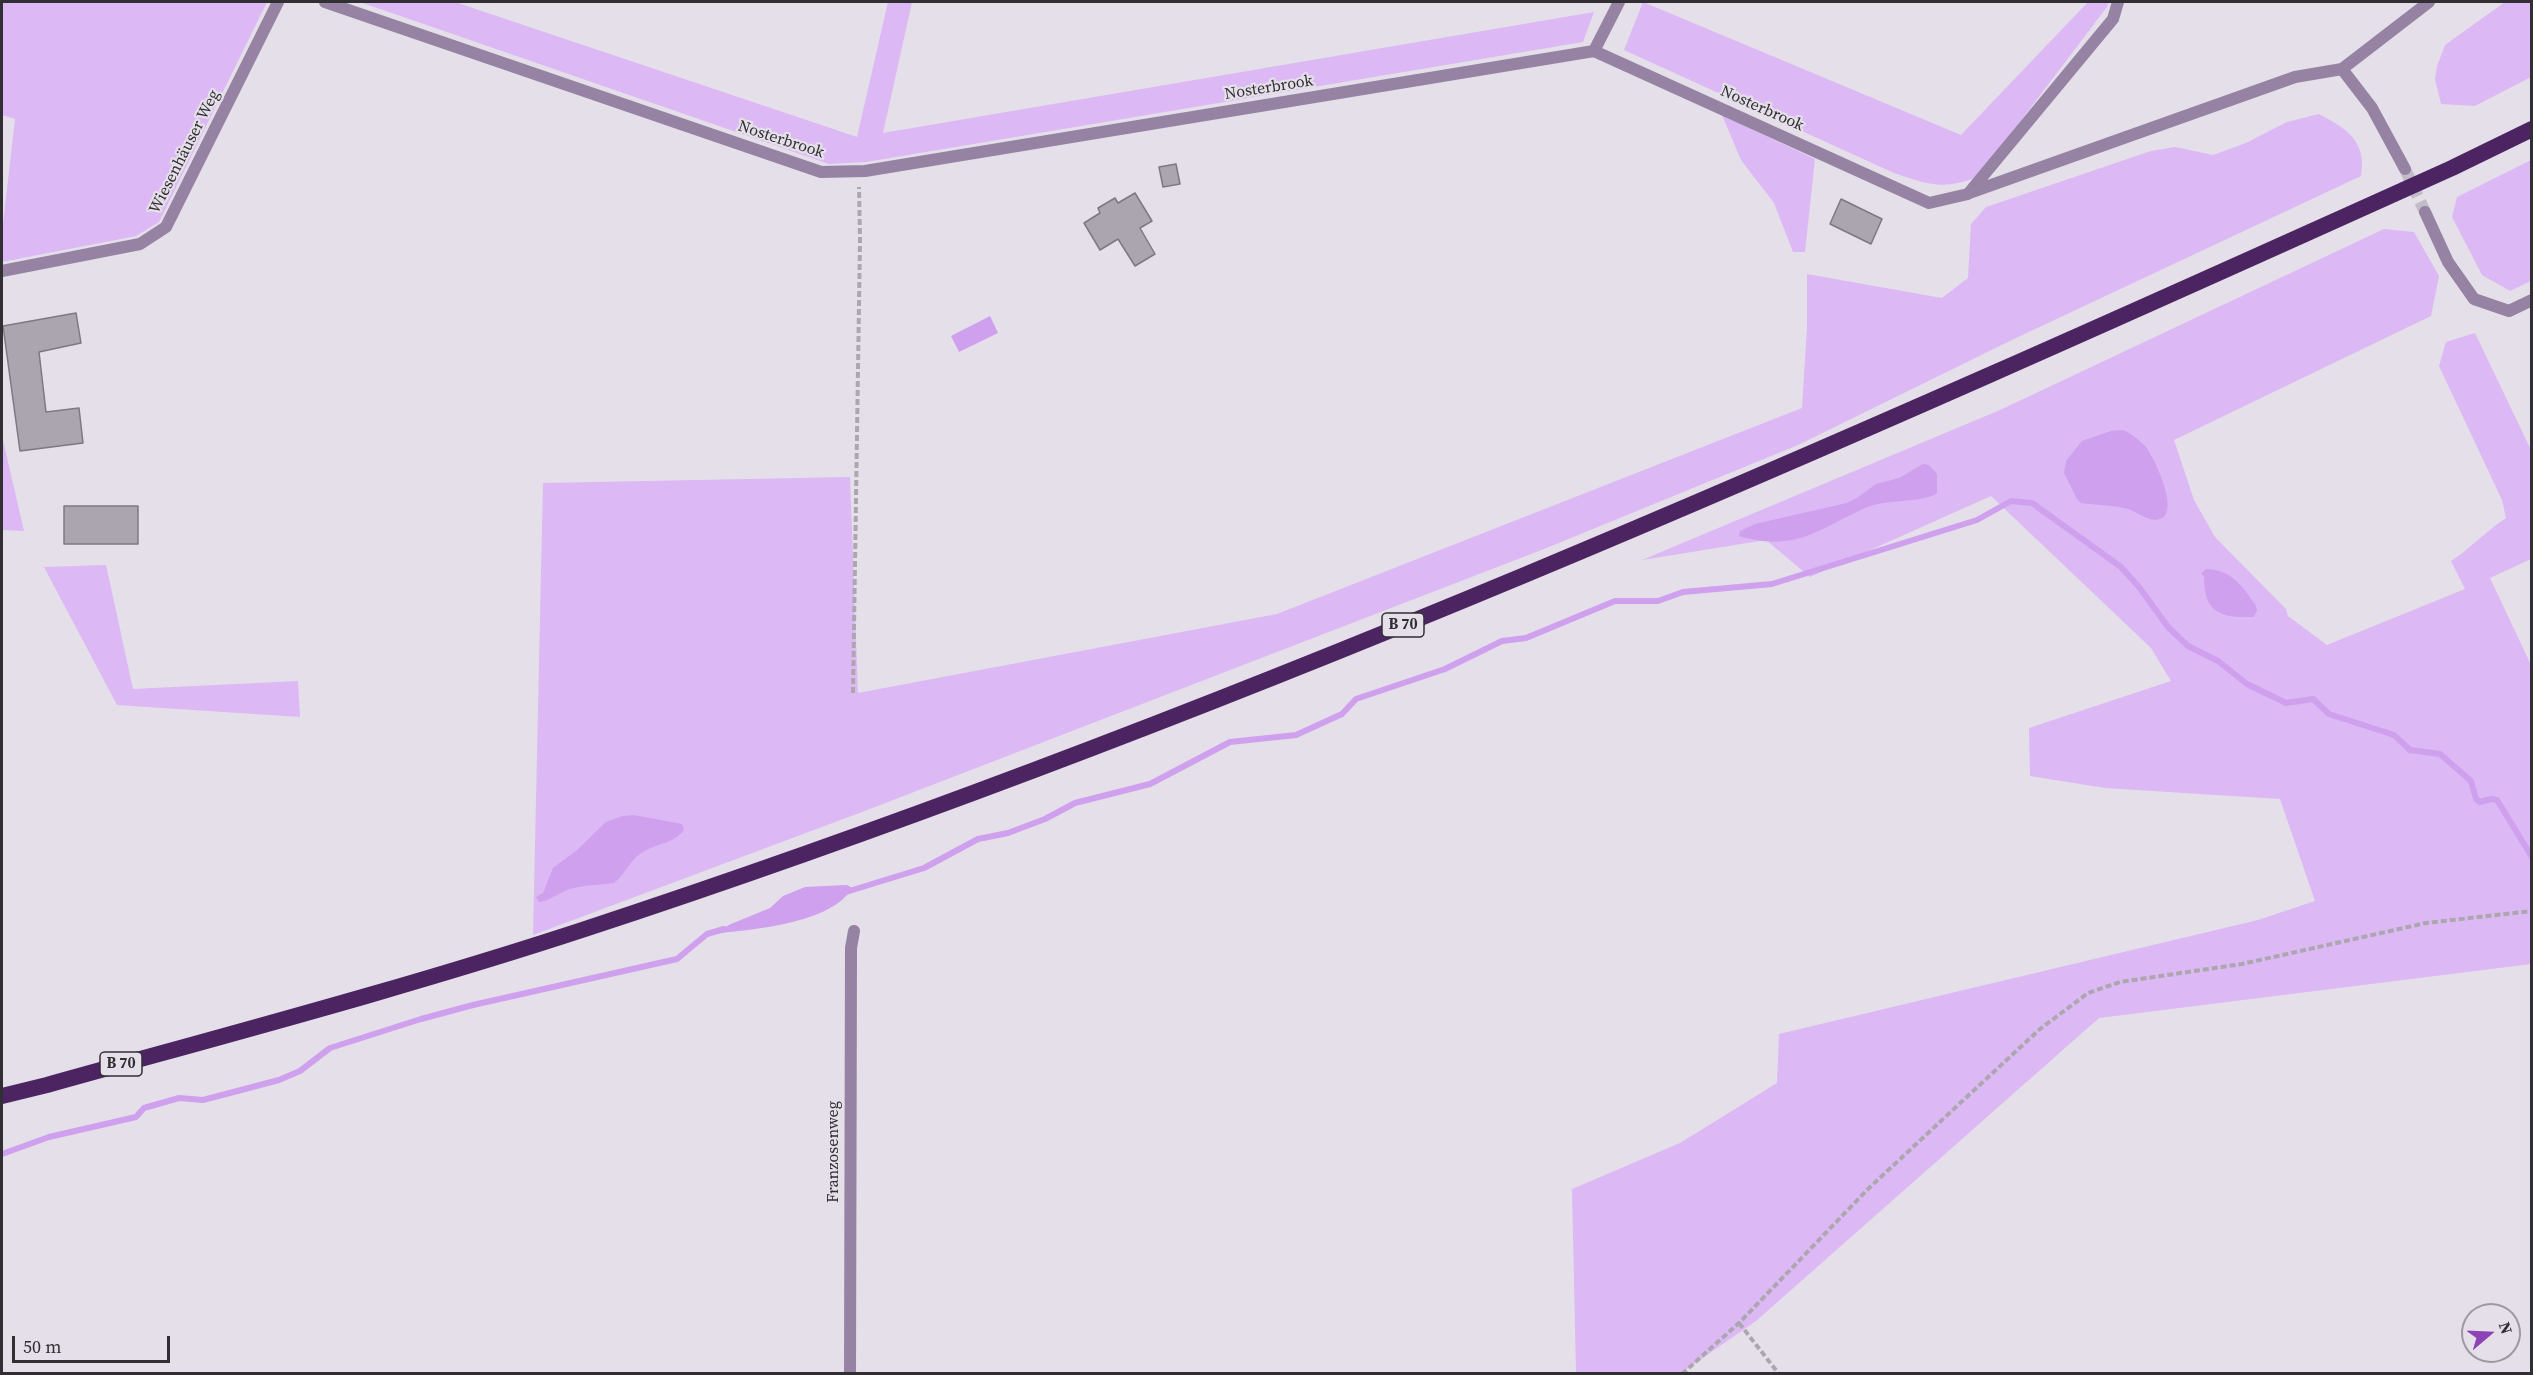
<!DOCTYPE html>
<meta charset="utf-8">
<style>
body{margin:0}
#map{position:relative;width:2533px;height:1375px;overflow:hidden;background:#e5dfe9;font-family:"Source Serif 4",serif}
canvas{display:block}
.frame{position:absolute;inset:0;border:3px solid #312f33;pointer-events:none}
.north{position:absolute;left:2461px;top:1303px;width:60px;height:60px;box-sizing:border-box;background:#e5dfe9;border:2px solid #9d99a0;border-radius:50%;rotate:71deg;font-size:16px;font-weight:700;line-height:24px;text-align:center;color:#312f33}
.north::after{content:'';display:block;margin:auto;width:21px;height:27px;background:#8d43b5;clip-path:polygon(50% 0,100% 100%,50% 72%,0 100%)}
.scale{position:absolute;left:12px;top:1336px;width:158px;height:27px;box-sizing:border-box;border:3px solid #312f33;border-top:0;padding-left:8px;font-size:18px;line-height:21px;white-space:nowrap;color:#312f33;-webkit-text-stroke:4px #e5dfe9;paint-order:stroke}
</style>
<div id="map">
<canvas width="2533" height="1375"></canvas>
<div class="frame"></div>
<div class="north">N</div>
<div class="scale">50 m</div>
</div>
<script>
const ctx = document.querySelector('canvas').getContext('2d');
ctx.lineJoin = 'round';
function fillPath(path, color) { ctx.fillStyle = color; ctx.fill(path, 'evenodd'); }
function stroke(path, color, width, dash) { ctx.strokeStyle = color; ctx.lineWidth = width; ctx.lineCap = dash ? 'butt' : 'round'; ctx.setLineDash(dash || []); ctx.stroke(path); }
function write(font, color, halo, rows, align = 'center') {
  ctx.font = font + ' "Source Serif 4",serif'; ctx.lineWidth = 4.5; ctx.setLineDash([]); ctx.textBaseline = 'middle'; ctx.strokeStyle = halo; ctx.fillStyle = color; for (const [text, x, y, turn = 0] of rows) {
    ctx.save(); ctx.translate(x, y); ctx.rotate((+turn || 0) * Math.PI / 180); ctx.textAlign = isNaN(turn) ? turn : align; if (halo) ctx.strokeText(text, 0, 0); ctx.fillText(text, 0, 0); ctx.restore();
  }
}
const green = new Path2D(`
 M 2,2 L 267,2 L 159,222 L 136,236 L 2,262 L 2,233 L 15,119 L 2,115 Z
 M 360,2 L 455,2 L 857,137 L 888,2 L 912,2 L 883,133 L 1594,12 L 1583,42 L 866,162 L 829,164 Z
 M 1643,2 L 1961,135 L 2088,2 L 2109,2 L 2107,7 L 1978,177 C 1943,190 1929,185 1894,173 L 1624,50 Z
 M 2505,2 L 2531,2 L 2531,77 L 2475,106 L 2441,104 L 2435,79 L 2437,66 L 2445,45 Z
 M 2319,114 C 2347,129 2367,141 2361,176 L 2016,338 L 1798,445 L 1544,549 L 862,812 L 533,935 L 543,483 L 850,477 L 858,693 L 1277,614 L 1802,408 L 1807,327 L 1807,274 L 1942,298 L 1968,278 L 1971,224 L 1986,207 L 2151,151 L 2175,147 L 2213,155 L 2246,143 L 2287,122 Z
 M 1722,115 L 1815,159 L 1805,252 L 1793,252 L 1774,203 L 1741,160 Z
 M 2531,160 L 2531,281 L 2510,291 L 2482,275 L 2452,217 L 2457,197 Z
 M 2384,229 L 2414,232 L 2439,276 L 2431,316 L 2174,440 L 2194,500 L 2215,537 L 2286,609 L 2288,616 L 2327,645 L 2465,589 L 2451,561 C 2471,548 2486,531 2506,518 L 2502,500 L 2439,366 L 2446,342 L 2475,333 L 2531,450 L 2531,559 L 2490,578 L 2531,665 L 2531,964 L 2099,1018 L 1756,1321 L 1681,1373 L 1576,1373 L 1572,1189 L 1680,1143 L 1777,1083 L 1779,1034 L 2258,920 L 2315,901 L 2280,799 L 2105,788 L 2030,776 L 2029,728 L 2171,681 L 2151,648 L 1991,496 L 1810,577 L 1766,540 L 1642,560 L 2000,410 Z
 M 2,436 L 24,531 L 2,530 Z
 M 106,565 L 133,689 L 298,681 L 300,717 L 117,705 L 44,567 Z`);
const water = new Path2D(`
 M 990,316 L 998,333 L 959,352 L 951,336 Z
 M 2123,430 C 2131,433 2139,440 2145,446 C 2154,456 2179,510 2162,518 C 2149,524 2139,512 2128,509 C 2113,505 2096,505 2081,503 L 2077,499 L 2064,473 L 2066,461 L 2082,441 L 2111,431 Z
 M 1923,464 L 1929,465 L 1937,474 L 1937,493 C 1926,502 1890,500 1874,505 C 1845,514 1815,539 1784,541 C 1769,543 1753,540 1739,536 L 1740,531 L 1755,524 L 1847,503 L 1857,498 L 1876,484 L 1899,478 Z
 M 2206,569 C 2230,569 2243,586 2256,606 L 2257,611 L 2253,617 C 2219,618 2204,612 2204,576 L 2201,574 Z
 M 634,815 L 682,824 L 684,830 C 673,844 658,843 643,852 C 630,859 626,874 614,883 C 600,885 584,885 570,889 C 559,892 550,901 539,902 L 536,897 L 543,893 L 553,868 L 577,850 L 606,822 L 622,816 Z
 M 847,885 L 852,888 C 832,924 749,930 712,934 L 731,924 L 770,908 L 783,896 L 805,887 Z`);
const stream = new Path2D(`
 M 846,892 L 924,868 L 978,839 L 1008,833 L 1045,819 L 1075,803 L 1150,784 L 1230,742 L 1296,735 L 1342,714 L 1356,699 L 1445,669 L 1502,641 L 1526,638 L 1615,601 L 1658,601 L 1683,592 L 1772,584 L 1977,520 L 2011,501 L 2032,503 L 2121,567 L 2139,587 L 2168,627 L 2188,646 L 2218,661 L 2247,684 L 2286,703 L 2313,699 L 2329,714 L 2394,735 L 2410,750 L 2440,754 L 2471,781 L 2476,799 L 2480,802 L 2491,799 L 2497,800 L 2532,857
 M 2,1154 L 49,1137 L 136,1117 L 144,1108 L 179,1098 L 203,1100 L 279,1080 L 300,1071 L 330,1048 L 421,1019 L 473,1005 L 677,959 L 707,934 L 724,929`);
const building = new Path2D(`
 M 1176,164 L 1180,184 L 1163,187 L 1159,167 Z
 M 1135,193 L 1152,221 L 1140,228 L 1155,254 L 1135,266 L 1118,239 L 1100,250 L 1084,223 L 1100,213 L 1098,208 L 1115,198 L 1118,203 Z
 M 1841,199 L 1882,219 L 1871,244 L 1830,224 Z
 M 76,313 L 81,343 L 39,352 L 46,412 L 79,408 L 83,443 L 20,451 L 3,326 Z
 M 64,506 L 138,506 L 138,544 L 64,544 Z`);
const minorTunnel = new Path2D(`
 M 2405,169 L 2425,212`);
const path = new Path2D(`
 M 853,693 L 860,240 L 859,187
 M 1739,1323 L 1779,1374
 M 1682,1374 L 1739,1323 L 1868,1189 L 1957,1106 L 2040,1029 L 2088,993 L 2120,982 L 2242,964 L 2426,923 L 2532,911`);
const service = new Path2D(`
 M 1594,51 L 1619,2`);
const minor = new Path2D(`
 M 325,2 L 821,172 L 865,171 L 1594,51 L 1929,203 L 1968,194 L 2113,19 L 2118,2
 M 2342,69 L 2372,108 L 2405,169
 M 1969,193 L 2295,77 L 2342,69 L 2429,2
 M 2425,212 L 2448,262 L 2474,299 L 2509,311 L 2532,300
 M 2,271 L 140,244 L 166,227 L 278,2
 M 850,1374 L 851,948 L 854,931`);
const trunk = new Path2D(`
 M 2,1096 L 47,1085 C 226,1035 405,988 582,930 C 1222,720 1838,445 2452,168 L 2532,129`);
const shields = [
 [1403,625,42],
 [121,1064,42]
];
const shieldNames = [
 ["B 70",1403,625],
 ["B 70",121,1064]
];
const streetNames = [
 ["Nosterbrook",1269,88,-9],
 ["Nosterbrook",1762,109,24],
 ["Nosterbrook",781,140,18],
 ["Wiesenhäuser Weg",185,152,-63],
 ["Franzosenweg",834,1152,-90]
];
fillPath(green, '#dcb8f5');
fillPath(water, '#cfa0ed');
stroke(stream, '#cfa0ed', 6);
fillPath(building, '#aaa5ae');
stroke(building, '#7e7981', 1.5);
stroke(minorTunnel, '#c1bcc5', 12, [12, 6]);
stroke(path, '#aca7af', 4, [6, 3]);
stroke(service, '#9682a3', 12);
stroke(minor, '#9682a3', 12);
stroke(trunk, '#4c2462', 16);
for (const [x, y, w] of shields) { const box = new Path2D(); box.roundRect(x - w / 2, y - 12, w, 24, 4.5); ctx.fillStyle = '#e5dfe9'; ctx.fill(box); stroke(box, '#312f33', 1.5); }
write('bold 15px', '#312f33', null, shieldNames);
write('16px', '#312f33', '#e5dfe9', streetNames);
</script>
